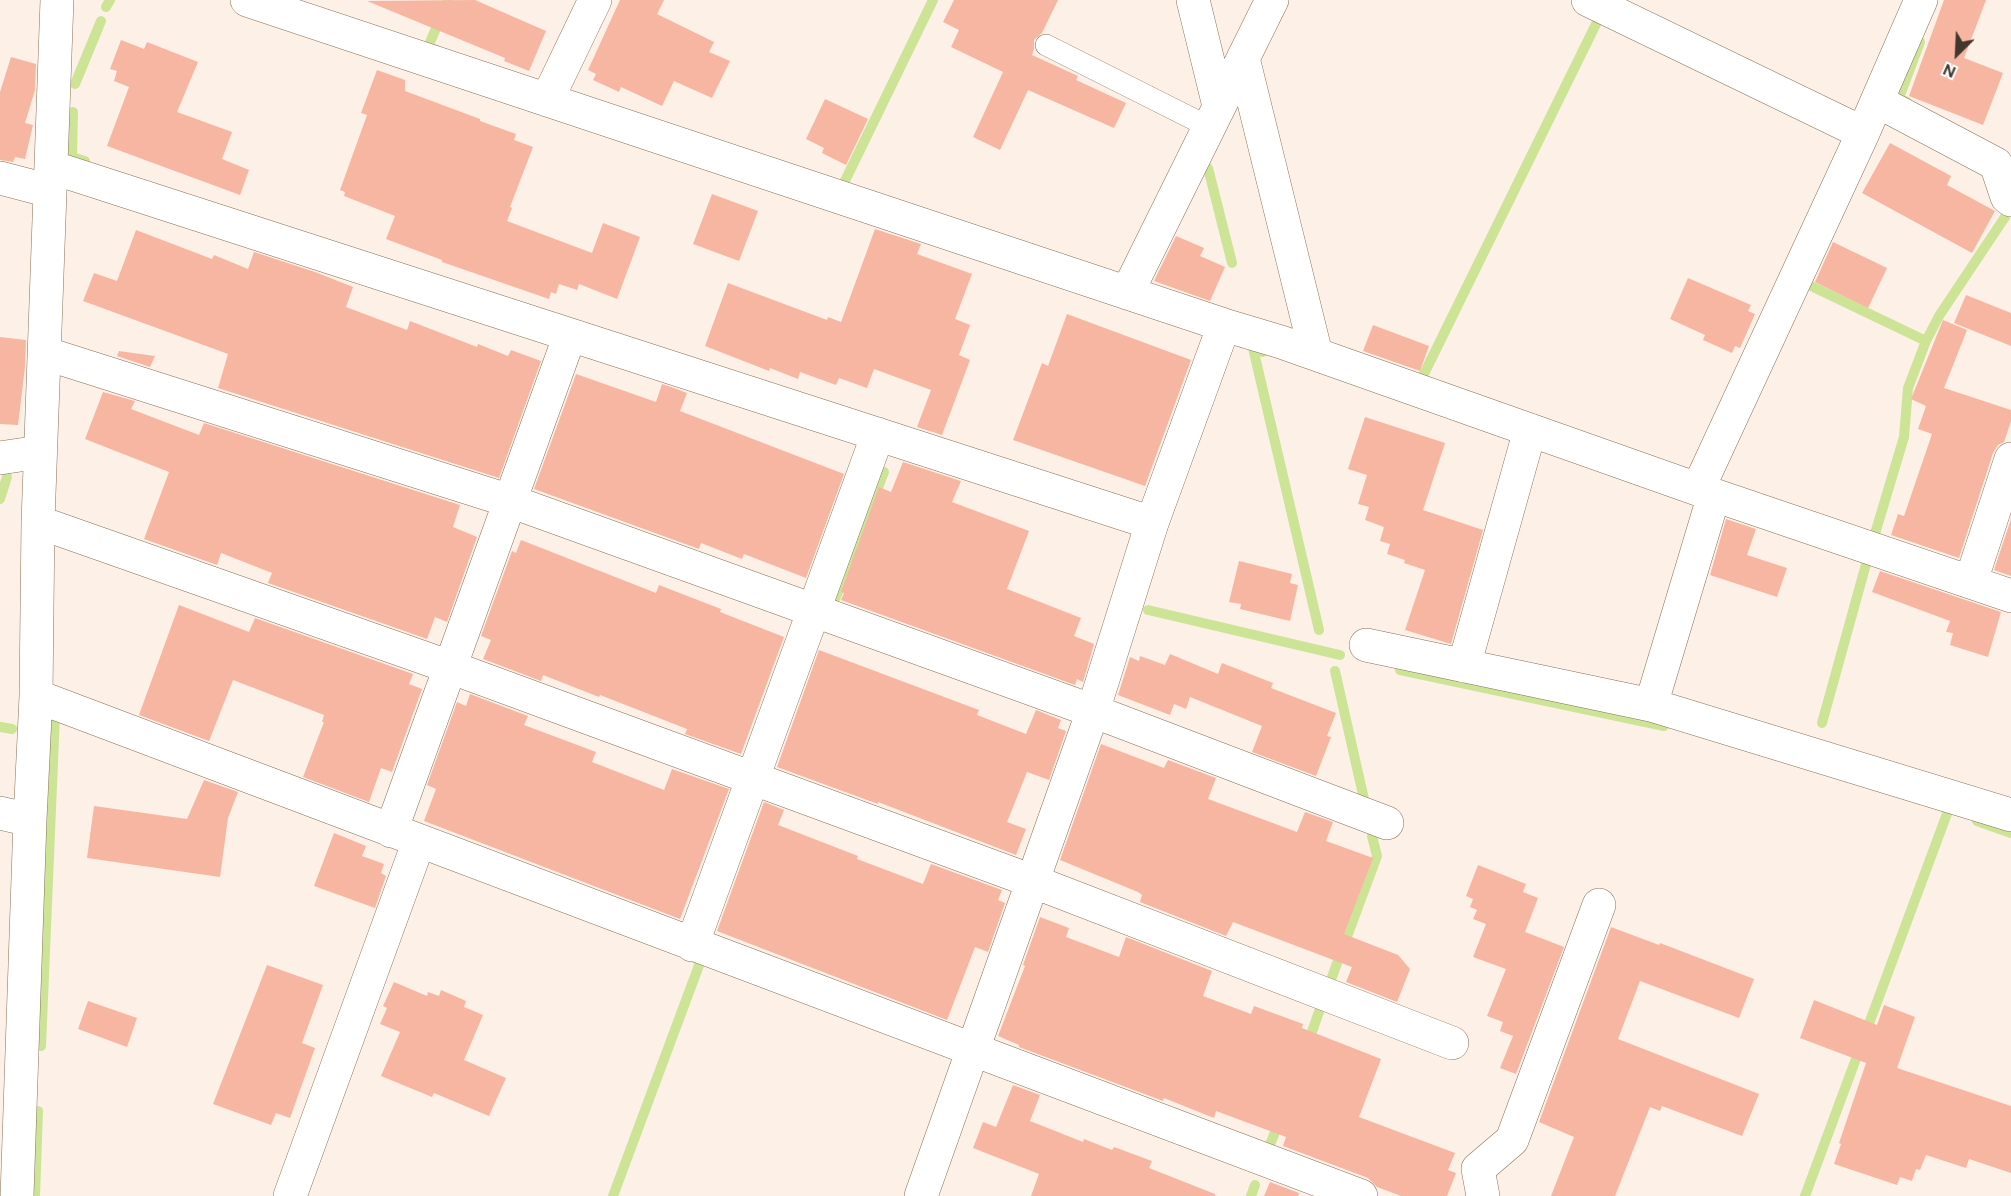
<!DOCTYPE html>
<style>
body{margin:0}
#map{position:relative;width:2011px;height:1196px;overflow:hidden;background:#fdf1e7;font-family:"DM Sans",sans-serif}
canvas{display:block}
.north{position:absolute;left:1927px;top:24px;width:60px;height:60px;-webkit-text-stroke:4px #fff;paint-order:stroke;rotate:204deg;font-size:16px;font-weight:700;line-height:24px;text-align:center;color:#42372c}
.north::after{content:'';display:block;margin:auto;width:21px;height:27px;background:#42372c;clip-path:polygon(50% 0,100% 100%,50% 72%,0 100%)}
</style>
<div id="map">
<canvas width="2011" height="1196"></canvas>
<div class="north">N</div>
</div>
<script>
const ctx = document.querySelector('canvas').getContext('2d');
ctx.lineJoin = 'round';
function stroke(path, color, width, dash) { ctx.strokeStyle = color; ctx.lineWidth = width; ctx.lineCap = dash ? 'butt' : 'round'; ctx.setLineDash(dash || []); ctx.stroke(path); }
function fillPath(path, color) { ctx.fillStyle = color; ctx.fill(path, 'evenodd'); }
const stream = new Path2D(`
 M 106,7 L 110,0
 M 437,50 L 428,47 L 448,0
 M 75,84 L 101,21
 M 1907,102 L 1899,98 L 1920,42
 M 73,112 L 72,157 L 85,161
 M 1208,168 L 1232,263
 M 842,187 L 933,0
 M 1805,283 L 1926,341
 M 1263,352 L 1253,348 L 1319,630
 M 1420,382 L 1597,22
 M 0,499 L 7,477
 M 1874,537 L 1904,437 L 1908,388 L 1926,341 L 1939,316 L 2005,217
 M 836,597 L 884,472
 M 1148,610 L 1340,655
 M 1400,670 L 1664,726
 M 1335,671 L 1364,799
 M 1822,723 L 1868,557
 M 0,727 L 12,729
 M 1977,821 L 2011,833
 M 1332,977 L 1377,856 L 1372,836
 M 1308,1043 L 1321,1006
 M 41,1046 L 55,715
 M 1271,1142 L 1280,1120
 M 35,1196 L 38,1111
 M 613,1196 L 701,960 L 692,957
 M 1251,1196 L 1255,1185
 M 1805,1196 L 1948,811`);
const building = new Path2D(`
 M 475,0 L 546,31 L 529,71 L 504,61 L 505,58 L 367,1 Z
 M 620,0 L 664,0 L 657,14 L 714,42 L 709,52 L 730,61 L 712,98 L 674,81 L 662,106 L 621,87 L 619,92 L 593,80 L 596,74 L 588,70 Z
 M 954,0 L 1058,0 L 1042,33 L 1034,40 L 1034,49 L 1032,55 L 1078,76 L 1076,80 L 1126,103 L 1114,128 L 1028,90 L 1000,150 L 973,137 L 1003,72 L 951,47 L 959,30 L 943,22 Z
 M 1944,0 L 1986,0 L 1964,58 L 2003,73 L 1983,125 L 1909,96 Z
 M 121,40 L 144,49 L 147,42 L 198,62 L 177,112 L 232,132 L 222,159 L 249,170 L 240,195 L 107,146 L 129,87 L 114,81 L 117,71 L 110,69 Z
 M 11,57 L 36,64 L 35,90 L 25,123 L 33,125 L 25,159 L 15,157 L 13,162 L 0,160 L 0,92 Z
 M 377,70 L 405,80 L 405,91 L 480,119 L 480,121 L 516,134 L 514,140 L 533,147 L 510,207 L 512,208 L 507,221 L 592,253 L 603,223 L 640,237 L 617,299 L 579,284 L 577,290 L 559,284 L 556,294 L 551,292 L 549,299 L 442,262 L 442,260 L 386,239 L 395,216 L 344,196 L 345,192 L 340,190 L 367,115 L 361,113 Z
 M 825,99 L 868,119 L 846,165 L 822,153 L 824,148 L 806,139 Z
 M 1890,143 L 1951,176 L 1947,185 L 1995,211 L 1972,253 L 1862,193 Z
 M 712,194 L 758,211 L 739,261 L 693,244 Z
 M 875,229 L 921,244 L 917,254 L 972,274 L 955,319 L 970,325 L 959,355 L 970,360 L 942,435 L 917,427 L 931,390 L 874,369 L 867,388 L 839,378 L 836,385 L 800,372 L 798,379 L 770,368 L 769,371 L 705,346 L 728,283 L 827,320 L 828,317 L 841,322 Z
 M 136,230 L 212,259 L 214,255 L 248,269 L 254,252 L 315,272 L 353,287 L 346,307 L 407,330 L 410,321 L 477,347 L 478,344 L 508,356 L 511,350 L 541,361 L 499,478 L 218,388 L 228,354 L 83,301 L 94,273 L 117,281 Z
 M 1176,236 L 1204,248 L 1200,256 L 1225,267 L 1210,301 L 1154,281 Z
 M 1833,242 L 1887,268 L 1868,308 L 1815,282 Z
 M 1688,278 L 1751,305 L 1748,311 L 1755,314 L 1740,348 L 1735,346 L 1732,353 L 1703,340 L 1705,335 L 1670,319 Z
 M 1966,295 L 2011,313 L 2011,346 L 1954,323 Z
 M 1067,314 L 1191,360 L 1145,486 L 1013,440 L 1042,363 L 1048,366 Z
 M 1943,320 L 1967,330 L 1944,388 L 2011,410 L 2011,421 L 2004,442 L 1998,445 L 1993,453 L 1959,558 L 1891,535 L 1898,514 L 1904,516 L 1932,434 L 1918,429 L 1926,406 L 1911,399 Z
 M 1373,325 L 1429,346 L 1420,371 L 1363,351 Z
 M 0,337 L 26,340 L 25,367 L 18,425 L 0,424 Z
 M 119,351 L 155,356 L 150,367 L 117,356 Z
 M 576,374 L 656,402 L 662,384 L 674,388 L 687,393 L 680,411 L 844,474 L 806,578 L 744,554 L 742,559 L 701,543 L 699,549 L 534,489 Z
 M 103,392 L 135,401 L 131,409 L 199,435 L 204,423 L 460,505 L 453,527 L 477,537 L 447,622 L 435,617 L 427,639 L 268,583 L 272,573 L 221,553 L 217,565 L 144,539 L 169,472 L 85,439 Z
 M 1365,417 L 1445,443 L 1423,510 L 1483,530 L 1451,644 L 1405,630 L 1425,570 L 1404,563 L 1405,560 L 1387,554 L 1390,544 L 1380,541 L 1384,527 L 1365,520 L 1369,507 L 1358,504 L 1367,475 L 1348,469 Z
 M 903,462 L 961,481 L 952,502 L 1029,531 L 1007,589 L 1081,618 L 1074,636 L 1094,644 L 1083,682 L 1077,679 L 1075,685 L 841,600 L 844,593 L 841,592 L 879,487 L 891,492 Z
 M 1726,519 L 1756,529 L 1747,555 L 1787,568 L 1777,597 L 1710,575 Z
 M 2011,519 L 2011,576 L 1994,570 Z
 M 521,540 L 656,593 L 659,585 L 721,609 L 720,612 L 784,637 L 741,754 L 685,734 L 687,729 L 600,695 L 599,697 L 543,675 L 541,681 L 483,659 L 491,640 L 481,636 L 512,551 L 516,553 Z
 M 1239,561 L 1292,574 L 1290,583 L 1298,585 L 1290,621 L 1240,609 L 1241,604 L 1229,602 Z
 M 1880,571 L 2001,612 L 1988,657 L 1950,645 L 1953,633 L 1946,632 L 1950,621 L 1872,592 Z
 M 179,605 L 249,632 L 255,618 L 413,674 L 409,684 L 422,689 L 392,772 L 381,768 L 369,802 L 303,777 L 324,722 L 322,722 L 324,715 L 233,680 L 209,741 L 139,715 Z
 M 819,650 L 979,710 L 977,715 L 1026,734 L 1036,710 L 1061,720 L 1058,728 L 1066,731 L 1049,780 L 1027,772 L 1007,822 L 1026,829 L 1016,855 L 878,802 L 878,804 L 777,767 Z
 M 1170,654 L 1218,674 L 1222,663 L 1273,683 L 1271,688 L 1336,713 L 1327,736 L 1331,737 L 1316,776 L 1252,752 L 1262,726 L 1190,697 L 1186,709 L 1174,704 L 1170,715 L 1118,695 L 1130,657 L 1139,661 L 1140,656 L 1165,665 Z
 M 470,694 L 528,716 L 524,725 L 596,752 L 592,762 L 664,790 L 672,769 L 729,789 L 680,919 L 424,821 L 436,789 L 427,785 L 457,702 L 466,706 Z
 M 1101,744 L 1164,768 L 1168,760 L 1216,778 L 1208,799 L 1297,832 L 1305,812 L 1333,822 L 1326,841 L 1373,858 L 1344,934 L 1398,955 L 1410,969 L 1397,1002 L 1346,982 L 1352,967 L 1233,922 L 1226,936 L 1140,902 L 1142,895 L 1138,892 L 1060,860 Z
 M 204,780 L 238,792 L 228,818 L 220,877 L 87,858 L 94,806 L 187,819 Z
 M 764,802 L 784,810 L 778,825 L 858,856 L 857,859 L 923,884 L 931,864 L 1002,890 L 998,900 L 1005,903 L 988,952 L 975,947 L 947,1020 L 717,931 Z
 M 334,833 L 366,846 L 362,856 L 384,864 L 381,873 L 386,876 L 375,908 L 314,886 Z
 M 1478,865 L 1526,884 L 1523,892 L 1538,898 L 1525,932 L 1564,947 L 1516,1074 L 1500,1068 L 1513,1036 L 1500,1031 L 1503,1022 L 1487,1016 L 1506,969 L 1473,957 L 1486,924 L 1473,919 L 1477,910 L 1470,907 L 1473,899 L 1466,896 Z
 M 1040,917 L 1069,928 L 1066,937 L 1119,957 L 1126,937 L 1212,971 L 1203,996 L 1251,1014 L 1254,1006 L 1303,1024 L 1302,1028 L 1381,1059 L 1359,1117 L 1455,1153 L 1448,1170 L 1456,1173 L 1447,1196 L 1401,1196 L 1377,1187 L 1368,1178 L 1283,1146 L 1286,1137 L 1216,1111 L 1214,1118 L 1164,1098 L 1163,1101 L 1019,1047 L 1019,1045 L 998,1036 L 1025,966 L 1023,965 Z
 M 1611,927 L 1659,945 L 1660,943 L 1754,979 L 1739,1018 L 1640,981 L 1618,1039 L 1759,1094 L 1742,1136 L 1662,1106 L 1660,1111 L 1650,1107 L 1615,1196 L 1551,1196 L 1574,1137 L 1539,1122 Z
 M 267,965 L 323,985 L 302,1043 L 315,1048 L 290,1118 L 276,1113 L 271,1125 L 213,1104 Z
 M 394,982 L 427,996 L 428,992 L 439,996 L 441,990 L 466,1001 L 464,1007 L 483,1015 L 464,1060 L 506,1078 L 489,1116 L 434,1093 L 432,1097 L 381,1076 L 400,1032 L 380,1024 L 387,1008 L 383,1006 Z
 M 1814,1000 L 1877,1025 L 1884,1005 L 1915,1017 L 1897,1068 L 2011,1106 L 2011,1173 L 1969,1159 L 1966,1168 L 1926,1155 L 1920,1170 L 1916,1169 L 1912,1181 L 1900,1177 L 1897,1185 L 1834,1164 L 1841,1144 L 1839,1143 L 1866,1063 L 1800,1038 Z
 M 88,1001 L 137,1018 L 127,1047 L 78,1029 Z
 M 1013,1085 L 1040,1095 L 1030,1121 L 1083,1142 L 1084,1139 L 1112,1150 L 1114,1147 L 1152,1161 L 1149,1168 L 1215,1194 L 1215,1196 L 1031,1196 L 1039,1174 L 973,1148 L 983,1122 L 996,1127 Z
 M 1270,1182 L 1299,1193 L 1298,1196 L 1264,1196 Z`);
const service = new Path2D(`
 M 1046,45 L 1209,127`);
const minor = new Path2D(`
 M 247,0 L 1224,325 L 1281,342 L 1714,495 L 2011,596
 M 1193,0 L 1219,106
 M 1588,0 L 1863,133
 M 1243,58 L 1316,354
 M 547,100 L 595,0
 M 1877,101 L 1996,164 L 2007,197 L 2011,200
 M 51,167 L 1152,523
 M 0,178 L 50,191
 M 1127,293 L 1272,0
 M 44,353 L 510,501 L 1093,711 L 1387,823
 M 0,458 L 40,452
 M 1698,489 L 1863,133 L 1921,0
 M 38,522 L 450,667 L 1032,881 L 1452,1043
 M 1971,581 L 2011,459
 M 1366,645 L 1651,705 L 2011,815
 M 1464,666 L 1530,430
 M 36,696 L 1361,1196
 M 1651,705 L 1714,495
 M 0,813 L 30,820
 M 391,831 L 570,335
 M 692,945 L 878,434
 M 17,1196 L 30,820 L 36,696 L 38,522 L 57,0
 M 290,1196 L 419,841
 M 921,1196 L 1093,711 L 1152,523 L 1224,325
 M 1483,1196 L 1478,1169 L 1512,1140 L 1599,905`);
stroke(stream, '#cde497', 10);
fillPath(building, '#f7b6a1');
stroke(service, '#897058', 22);
stroke(minor, '#897058', 34);
stroke(service, '#fff', 21);
stroke(minor, '#fff', 33);
</script>
